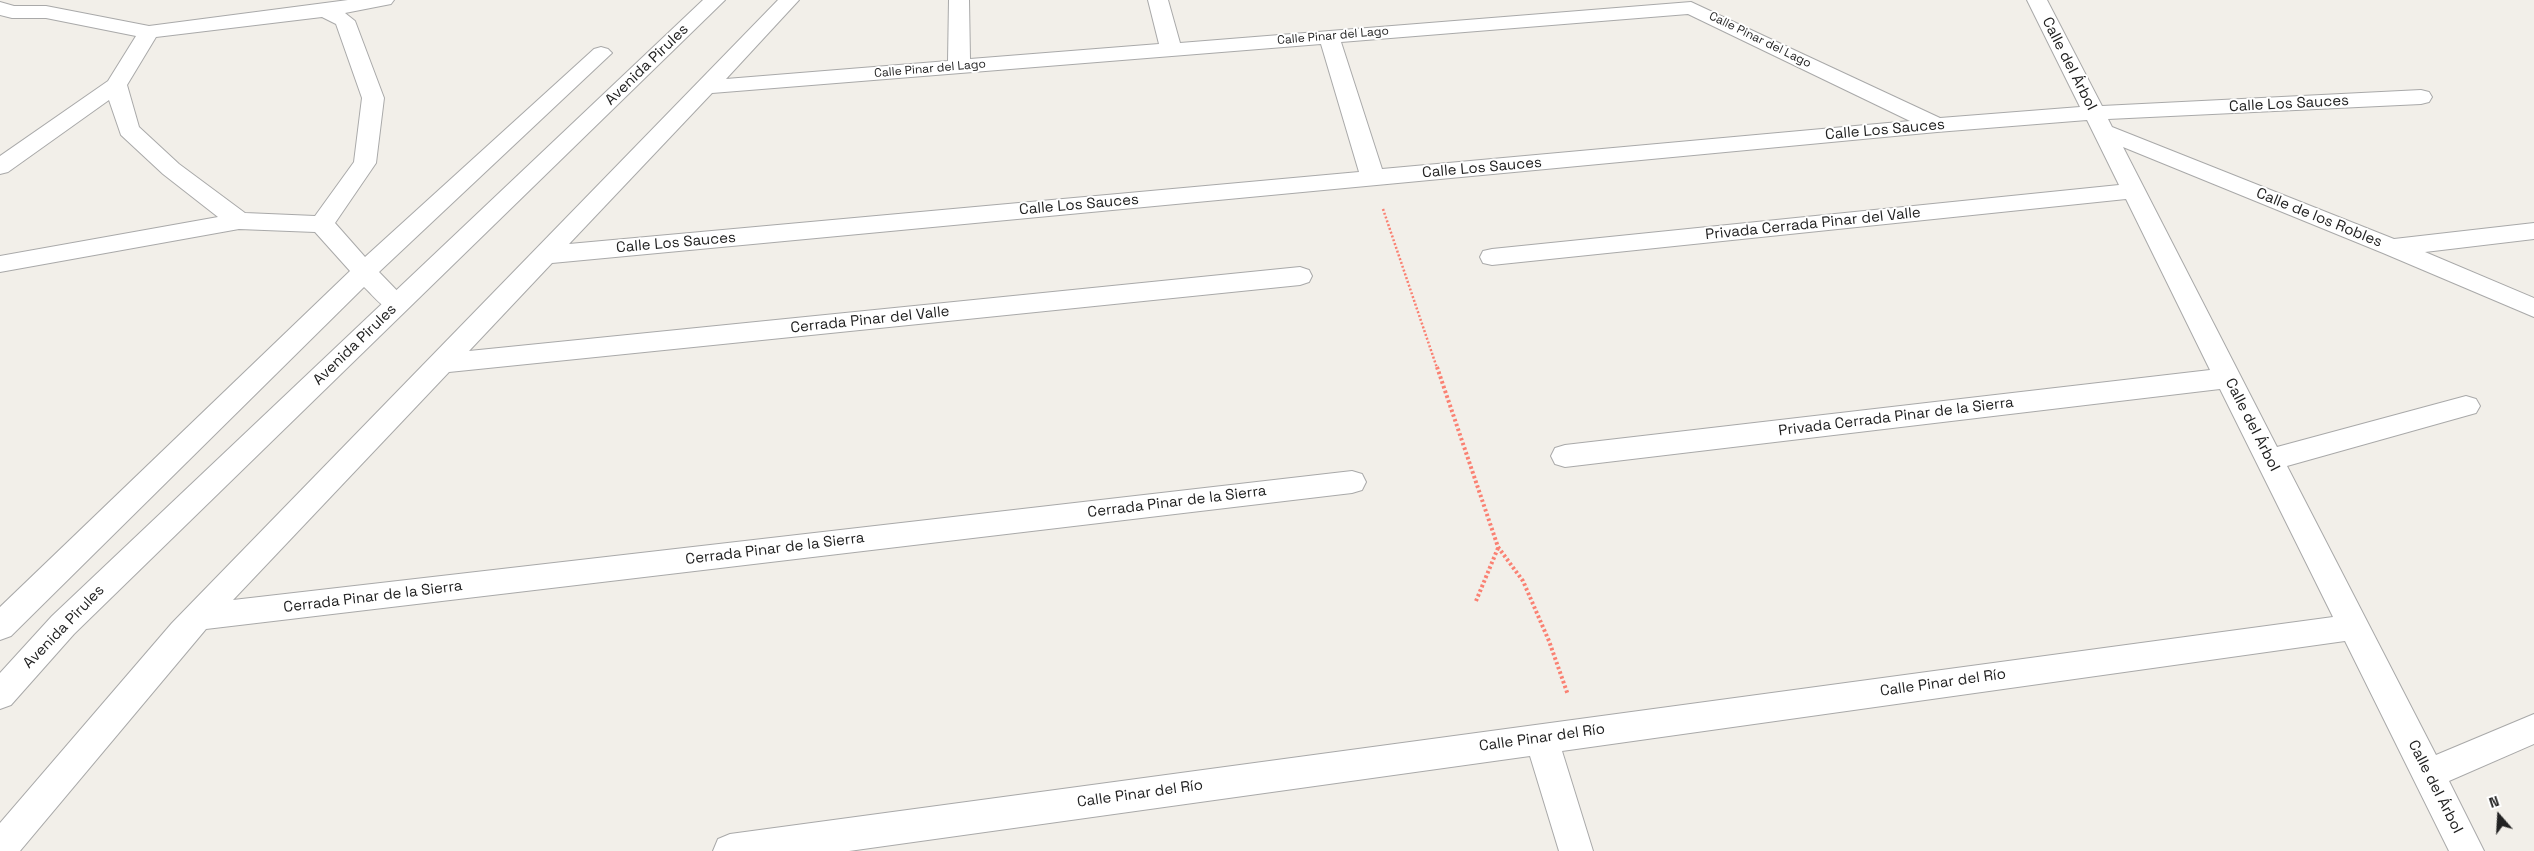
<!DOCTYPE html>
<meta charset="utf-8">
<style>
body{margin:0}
#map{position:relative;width:2534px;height:851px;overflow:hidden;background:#f2efe9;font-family:"Space Grotesk",sans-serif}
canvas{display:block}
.north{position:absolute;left:2474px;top:791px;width:50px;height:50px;-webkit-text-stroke:4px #fff;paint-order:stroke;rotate:341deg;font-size:14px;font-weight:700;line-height:20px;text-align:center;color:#222}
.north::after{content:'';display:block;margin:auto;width:18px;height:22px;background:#222;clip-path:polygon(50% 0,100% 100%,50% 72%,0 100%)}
</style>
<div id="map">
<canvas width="2534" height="851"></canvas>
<div class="north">N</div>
</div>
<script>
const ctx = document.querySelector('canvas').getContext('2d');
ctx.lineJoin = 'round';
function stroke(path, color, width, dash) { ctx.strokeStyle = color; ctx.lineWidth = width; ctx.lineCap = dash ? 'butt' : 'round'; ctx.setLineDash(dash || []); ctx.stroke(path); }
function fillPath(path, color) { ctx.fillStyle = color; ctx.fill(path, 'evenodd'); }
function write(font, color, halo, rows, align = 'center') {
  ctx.font = font + ' "Space Grotesk",sans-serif'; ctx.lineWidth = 4; ctx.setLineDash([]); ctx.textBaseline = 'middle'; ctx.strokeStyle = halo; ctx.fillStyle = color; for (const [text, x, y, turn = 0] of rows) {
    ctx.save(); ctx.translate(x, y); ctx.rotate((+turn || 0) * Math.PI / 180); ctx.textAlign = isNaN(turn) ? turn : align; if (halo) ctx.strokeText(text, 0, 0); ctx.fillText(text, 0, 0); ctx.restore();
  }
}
const pathFar1 = new Path2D(`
 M 1383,209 L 1437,368`);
const path = new Path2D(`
 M 1437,367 L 1498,547 L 1523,581 L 1549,641 L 1568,695
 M 1476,601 L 1498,548`);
const minor = new Path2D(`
 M 348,0 L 394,0 L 391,4 L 345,13 L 355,21 L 384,98 L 376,163 L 335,223 L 365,257 L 594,49 L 601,47 L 608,49 L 612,53 L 379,272 L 410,304 L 406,310 C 387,316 377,299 364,287 L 11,636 L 0,640 L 0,607 L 350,271 L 315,232 L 239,229 L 0,272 L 0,256 L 218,217 L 163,174 L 121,135 L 109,100 L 8,172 L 0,174 L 0,156 L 108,81 L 136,36 L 46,18 L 12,18 L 0,15 L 0,2 L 14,6 L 46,6 L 149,26 ZM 322,17 L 336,24 L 362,98 L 354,162 L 315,216 L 245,213 L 179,164 L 139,127 L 127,85 L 156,37 Z
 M 778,0 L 799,0 L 726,79 L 948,61 L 949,0 L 969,0 L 970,59 L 1159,44 L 1148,0 L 1168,0 L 1180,43 L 1691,2 L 1940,118 L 2080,107 L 2027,0 L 2047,0 L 2102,106 L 2421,90 L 2429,92 L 2432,97 L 2429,102 L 2421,104 L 2108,119 L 2112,127 L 2394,239 L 2534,223 L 2534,239 L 2425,252 L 2534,298 L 2534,317 L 2383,253 L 2123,147 L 2277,447 L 2466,396 L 2476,399 L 2480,406 L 2476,413 L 2287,466 L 2436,755 L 2534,714 L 2534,744 L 2449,781 L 2484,851 L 2449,851 L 2345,641 L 1562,751 L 1593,851 L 1559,851 L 1530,756 L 849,851 L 713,851 L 718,839 L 730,834 L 2333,617 L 2220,389 L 1565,467 L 1555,464 L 1551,456 L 1555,448 L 1565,445 L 2210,370 L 2126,199 L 1492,265 L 1483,263 L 1480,257 L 1483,251 L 1492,249 L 2119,185 L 2087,120 L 1937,132 L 552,263 L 469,351 L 1300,267 L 1309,270 L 1312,276 L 1309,282 L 1300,285 L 449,372 L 233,600 L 1352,471 L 1362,474 L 1366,482 L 1362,490 L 1352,493 L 206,629 L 20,851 L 0,851 L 0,823 L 172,623 ZM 1688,14 L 1910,121 L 1382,169 L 1341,42 ZM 1321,44 L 1359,172 L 569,244 L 712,93 Z`);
const tertiary = new Path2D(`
 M 703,0 L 725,0 L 74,634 L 11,705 L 0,709 L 0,673 L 52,616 Z`);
const farStreetnames = [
 ["Calle Pinar del Lago",1333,36,-5],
 ["Calle Pinar del Lago",1760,40,26],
 ["Calle Pinar del Lago",930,69,-5]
];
const streetNames = [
 ["Calle del Árbol",2069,64,63],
 ["Avenida Pirules",647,65,-44],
 ["Calle Los Sauces",2289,104,-3],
 ["Calle Los Sauces",1885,130,-5],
 ["Calle Los Sauces",1482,168,-5],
 ["Calle Los Sauces",1079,205,-5],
 ["Calle de los Robles",2319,218,22],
 ["Privada Cerrada Pinar del Valle",1813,224,-6],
 ["Calle Los Sauces",676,243,-5],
 ["Cerrada Pinar del Valle",870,320,-6],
 ["Avenida Pirules",355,345,-44],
 ["Privada Cerrada Pinar de la Sierra",1896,417,-7],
 ["Calle del Árbol",2252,425,63],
 ["Cerrada Pinar de la Sierra",1177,502,-7],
 ["Cerrada Pinar de la Sierra",775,549,-7],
 ["Cerrada Pinar de la Sierra",373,597,-7],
 ["Avenida Pirules",64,627,-46],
 ["Calle Pinar del Río",1943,683,-8],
 ["Calle Pinar del Río",1542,738,-8],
 ["Calle del Árbol",2435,787,63],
 ["Calle Pinar del Río",1140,794,-8]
];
stroke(minor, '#a9a9a9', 2);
stroke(tertiary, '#a9a9a9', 2);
stroke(pathFar1, '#fa8072', 2.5, [2, 2]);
stroke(path, '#fa8072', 4, [2.5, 2.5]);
fillPath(minor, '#fff');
fillPath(tertiary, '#fff');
write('12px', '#222', '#fff', farStreetnames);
write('15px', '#222', '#fff', streetNames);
</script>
